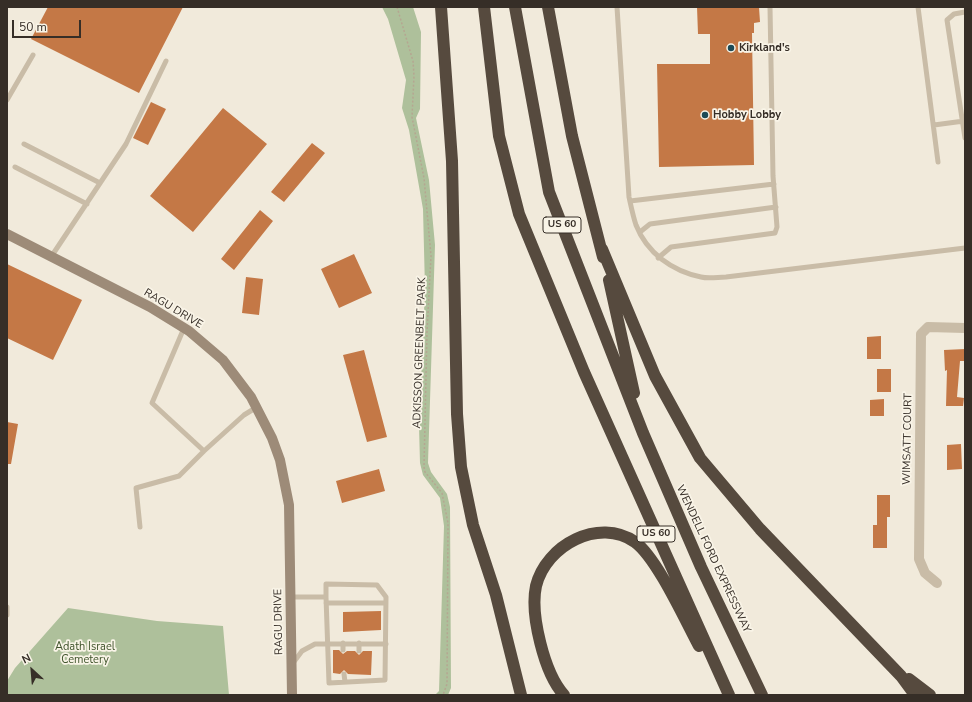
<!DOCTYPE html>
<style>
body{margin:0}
#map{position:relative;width:972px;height:702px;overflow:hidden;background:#f1eadb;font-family:"Nunito Sans",sans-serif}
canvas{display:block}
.frame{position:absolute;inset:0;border:8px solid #362e27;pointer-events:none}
.north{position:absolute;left:12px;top:650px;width:40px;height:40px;-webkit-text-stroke:3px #f9f4e7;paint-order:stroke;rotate:334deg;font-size:11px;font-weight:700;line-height:16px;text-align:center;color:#362e27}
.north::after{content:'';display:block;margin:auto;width:14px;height:18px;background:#362e27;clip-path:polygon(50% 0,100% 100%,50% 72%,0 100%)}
.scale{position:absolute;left:12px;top:20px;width:69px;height:18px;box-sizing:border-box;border:2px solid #362e27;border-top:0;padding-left:5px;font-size:12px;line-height:14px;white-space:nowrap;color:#362e27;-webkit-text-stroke:3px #f9f4e7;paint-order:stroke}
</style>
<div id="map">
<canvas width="972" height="702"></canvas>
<div class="frame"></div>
<div class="north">N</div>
<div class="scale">50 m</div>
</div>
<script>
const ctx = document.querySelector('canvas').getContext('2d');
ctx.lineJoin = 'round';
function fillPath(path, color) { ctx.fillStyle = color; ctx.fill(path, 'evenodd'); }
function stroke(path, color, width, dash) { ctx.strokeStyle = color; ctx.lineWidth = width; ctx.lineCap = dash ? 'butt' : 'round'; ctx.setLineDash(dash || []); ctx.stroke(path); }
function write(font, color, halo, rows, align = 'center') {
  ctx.font = font + ' "Nunito Sans",sans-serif'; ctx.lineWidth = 3.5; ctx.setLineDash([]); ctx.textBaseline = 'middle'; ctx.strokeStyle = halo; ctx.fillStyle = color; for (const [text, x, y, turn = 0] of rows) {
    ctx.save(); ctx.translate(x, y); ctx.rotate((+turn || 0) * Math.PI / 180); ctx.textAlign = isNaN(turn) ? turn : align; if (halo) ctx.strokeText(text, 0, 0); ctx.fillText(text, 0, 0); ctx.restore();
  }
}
const green = new Path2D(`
 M 382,7 L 413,7 L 421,32 L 420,109 L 416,118 L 429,180 L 435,245 L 428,463 L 431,472 L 447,494 L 450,507 L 451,688 L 448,695 L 435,695 L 439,691 L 444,526 L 440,498 L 423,475 L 420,463 L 419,426 L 425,289 L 423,209 L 409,130 L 402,108 L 406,80 L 388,19 Z
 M 68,608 L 157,621 L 223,626 L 229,695 L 7,695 L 7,681 L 15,668 Z`);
const building = new Path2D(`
 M 48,7 L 183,7 L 139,93 L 31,39 Z
 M 697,7 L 759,7 L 760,22 L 754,23 L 754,33 L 752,33 L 754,165 L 659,167 L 657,64 L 710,64 L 710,34 L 698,34 Z
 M 151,102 L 166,109 L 148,145 L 133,138 Z
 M 223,108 L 267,144 L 193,232 L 150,196 Z
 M 312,143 L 325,153 L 284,202 L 271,192 Z
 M 260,210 L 273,221 L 234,270 L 221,259 Z
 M 354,254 L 372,293 L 339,308 L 321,269 Z
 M 7,264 L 82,300 L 53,360 L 7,338 Z
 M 246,277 L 263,279 L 259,315 L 242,313 Z
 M 881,336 L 881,359 L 867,359 L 867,337 Z
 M 965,349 L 965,361 L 960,361 L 957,397 L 964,398 L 963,406 L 946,406 L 947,370 L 945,371 L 944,350 Z
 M 364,350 L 387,437 L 367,442 L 343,355 Z
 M 877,369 L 891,369 L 891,392 L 877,392 Z
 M 884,399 L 884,416 L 870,416 L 870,400 Z
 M 7,422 L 18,424 L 11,464 L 7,464 Z
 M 961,444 L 962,469 L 947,470 L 947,445 Z
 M 379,469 L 385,491 L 342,503 L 336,481 Z
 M 877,495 L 890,495 L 890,517 L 887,517 L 887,548 L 873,548 L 873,525 L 877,525 Z
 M 381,611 L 381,630 L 343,632 L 343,612 Z
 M 333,650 L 339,650 L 343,654 L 347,651 L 355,651 L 359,655 L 363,651 L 372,651 L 371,675 L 348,674 L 344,670 L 340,674 L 333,673 Z`);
const path = new Path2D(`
 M 397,7 L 413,61 L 414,76 L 412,117 L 424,178 L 431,256 L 427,331 L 424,467 L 425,472 L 442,493 L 448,523 L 447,684 L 443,695`);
const lane = new Path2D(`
 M 617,7 L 629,197 C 631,206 633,216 636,225 C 647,253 672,271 701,277 C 709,279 718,277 726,277 L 965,248
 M 918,7 L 938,162
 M 965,12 L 954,14 L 947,20 L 965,138
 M 7,100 L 33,55
 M 934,125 L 964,121
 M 24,144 L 100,183
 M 15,167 L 87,204
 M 630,201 L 774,184
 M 640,232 L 650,224 L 776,207
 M 51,257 L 126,144 L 166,61
 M 658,258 L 671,247 L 775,233 L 777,227 L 773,176 L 770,7
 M 184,328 L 152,403 L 204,451 L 244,415 L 257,407
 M 140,527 L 136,488 L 179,476 L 204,451
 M 290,597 L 326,597 L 326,584 L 377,585 L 386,597 L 385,680 L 329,683 L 326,597
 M 326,603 L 386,603
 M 7,607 L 7,615
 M 343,643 L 343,650
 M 359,643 L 359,651
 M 293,663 L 302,651 L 315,644 L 386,644
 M 344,674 L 345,682`);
const street = new Path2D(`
 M 937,583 L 925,573 L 919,559 L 921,334 L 928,327 L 965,328`);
const secondary = new Path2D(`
 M 7,234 L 150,307 L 189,331 L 223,360 L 251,397 L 272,438 L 280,460 L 289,505 L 292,695`);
const highway = new Path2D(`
 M 441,7 L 452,161 L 457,414 L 461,467 L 473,525 L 496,595 L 521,695
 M 484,7 L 499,136 L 519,214 L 584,372 L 729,695
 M 515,7 L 549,192 L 643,433 L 701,567 L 762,695
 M 548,7 L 572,136 L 603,257
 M 602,249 L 655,376 L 700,458 L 760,529 L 901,676 L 915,695
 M 609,280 L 634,393
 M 909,679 L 930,695
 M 564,695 C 544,673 530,614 536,586 C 546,545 599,517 635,542 C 657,558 685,620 699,646`);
const markers = [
 [731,48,4,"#1d4a56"],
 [705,115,4,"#1d4a56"]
];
const shields = [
 [562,225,38],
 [656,534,38]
];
const shieldNames = [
 ["US 60",562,225],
 ["US 60",656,534]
];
const poiNames = [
 ["Kirkland's",739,48],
 ["Hobby Lobby",713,115]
];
const streetNames = [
 ["RAGU DRIVE",173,309,31],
 ["ADKISSON GREENBELT PARK",420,353,-88],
 ["WIMSATT COURT",908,439,-89],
 ["WENDELL FORD EXPRESSWAY",713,559,65],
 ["RAGU DRIVE",279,622,-91]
];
const parkNames = [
 ["Adath Israel",85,647],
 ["Cemetery",85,660]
];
fillPath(green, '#aec09b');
fillPath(building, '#c47846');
stroke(path, '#b5a691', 1.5, [2, 2]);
stroke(lane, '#c9bca7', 5);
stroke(street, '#c9bca7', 10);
stroke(secondary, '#9d8b78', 10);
stroke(highway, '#564a3e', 12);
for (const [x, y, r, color] of markers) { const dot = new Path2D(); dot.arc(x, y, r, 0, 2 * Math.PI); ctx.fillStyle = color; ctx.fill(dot); stroke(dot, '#f9f4e7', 1.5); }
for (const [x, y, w] of shields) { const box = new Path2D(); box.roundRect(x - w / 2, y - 8, w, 16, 3); ctx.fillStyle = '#f9f4e7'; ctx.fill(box); stroke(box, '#362e27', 1); }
write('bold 10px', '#362e27', null, shieldNames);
write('bold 11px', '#362e27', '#f9f4e7', poiNames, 'left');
write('11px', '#362e27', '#f9f4e7', streetNames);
write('11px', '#3f532b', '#f9f4e7', parkNames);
</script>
